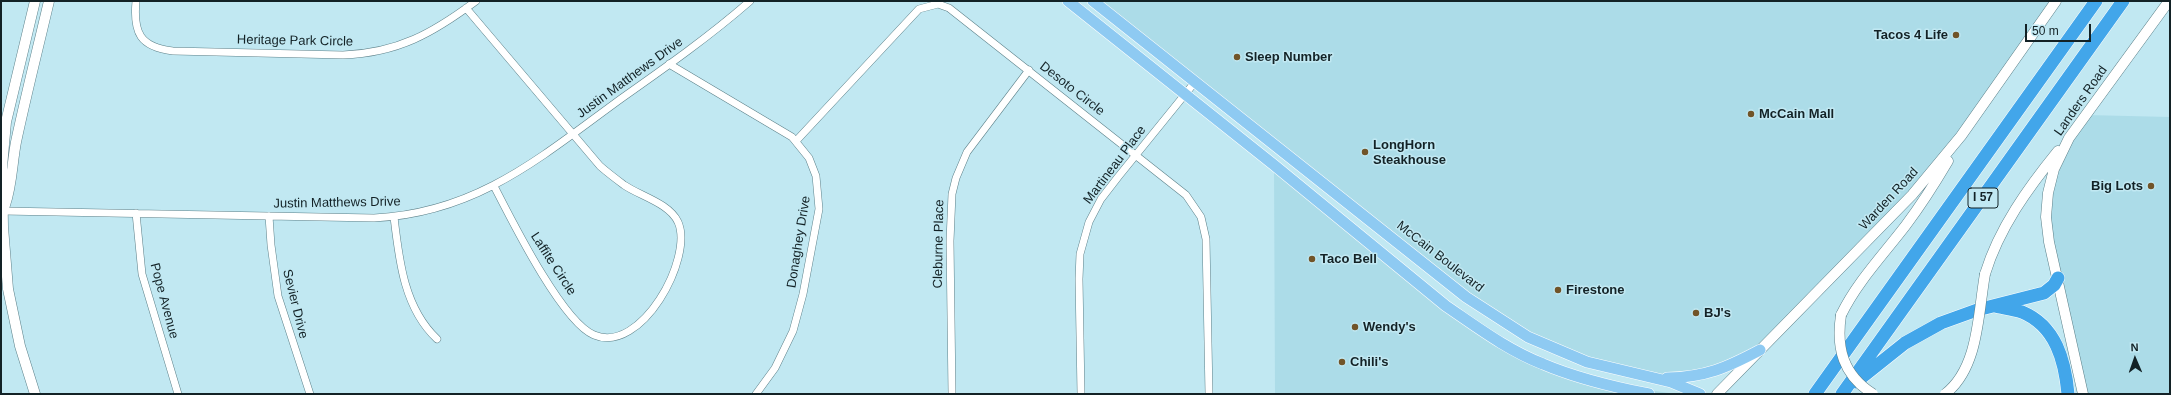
<!DOCTYPE html>
<style>
body{margin:0}
#map{position:relative;width:2171px;height:395px;overflow:hidden;background:#c1e8f2;font-family:Helvetica,sans-serif}
canvas{display:block}
.frame{position:absolute;inset:0;border:2px solid #132226;pointer-events:none}
.north{position:absolute;left:2115px;top:339px;width:40px;height:40px;-webkit-text-stroke:3px #c1e8f2;paint-order:stroke;rotate:358deg;font-size:11px;font-weight:700;line-height:16px;text-align:center;color:#132226}
.north::after{content:'';display:block;margin:auto;width:14px;height:18px;background:#132226;clip-path:polygon(50% 0,100% 100%,50% 72%,0 100%)}
.scale{position:absolute;left:2025px;top:24px;width:66px;height:18px;box-sizing:border-box;border:2px solid #132226;border-top:0;padding-left:5px;font-size:12px;line-height:14px;white-space:nowrap;color:#132226;-webkit-text-stroke:3px #c1e8f2;paint-order:stroke}
</style>
<div id="map">
<canvas width="2171" height="395"></canvas>
<div class="frame"></div>
<div class="north">N</div>
<div class="scale">50 m</div>
</div>
<script>
const ctx = document.querySelector('canvas').getContext('2d');
ctx.lineJoin = 'round';
function fillPath(path, color) { ctx.fillStyle = color; ctx.fill(path, 'evenodd'); }
function stroke(path, color, width, dash) { ctx.strokeStyle = color; ctx.lineWidth = width; ctx.lineCap = dash ? 'butt' : 'round'; ctx.setLineDash(dash || []); ctx.stroke(path); }
function write(font, color, halo, rows, align = 'center') {
  ctx.font = font + ' Helvetica,sans-serif'; ctx.lineWidth = 3; ctx.setLineDash([]); ctx.textBaseline = 'middle'; ctx.strokeStyle = halo; ctx.fillStyle = color; for (const [text, x, y, turn = 0] of rows) {
    ctx.save(); ctx.translate(x, y); ctx.rotate((+turn || 0) * Math.PI / 180); ctx.textAlign = isNaN(turn) ? turn : align; if (halo) ctx.strokeText(text, 0, 0); ctx.fillText(text, 0, 0); ctx.restore();
  }
}
const built = new Path2D(`
 M 1093,1 L 2058,1 L 1961,136 L 1760,350 L 1671,382 L 1587,362 L 1487,312 Z
 M 2086,115 L 2170,117 L 2170,394 L 2082,394 L 2047,229 L 2058,161 Z
 M 1274,166 L 1473,326 L 1542,364 L 1613,385 L 1676,394 L 1275,394 Z`);
const street = new Path2D(`
 M 136,1 C 133,33 140,47 173,51 L 343,55 C 398,53 433,33 476,1
 M 466,8 L 600,166 C 608,173 616,179 624,185 C 640,196 669,203 678,222 C 694,258 641,355 594,335 C 562,322 511,219 494,186
 M 669,64 L 792,137 L 809,158 L 816,176 L 819,209 L 803,294 L 793,331 L 775,368 L 756,394
 M 796,141 L 919,9 L 938,4 L 949,8 L 1186,195 L 1201,217 L 1206,239 L 1209,394
 M 3,211 L 374,218 C 478,213 542,156 622,98 C 666,67 710,36 750,1
 M 136,213 L 142,274 L 178,394
 M 269,216 L 271,245 L 278,296 L 310,394
 M 394,217 C 399,260 404,308 437,339
 M 952,394 L 950,241 L 952,194 L 956,178 L 967,152 L 1029,70
 M 1081,394 L 1079,279 L 1080,254 L 1089,222 L 1101,199 L 1118,177 L 1195,82`);
const secondary = new Path2D(`
 M 5,205 C 12,185 12,163 16,142 C 26,95 38,48 49,1
 M 1985,274 C 1999,228 2028,188 2058,151
 M 1841,315 C 1857,282 1883,255 1906,225 C 1921,205 1935,183 1948,161
 M 35,394 L 20,346 L 8,289 L 3,227 L 2,167 L 6,122 L 35,1
 M 1717,394 L 1912,195 L 1961,136 L 2056,1
 M 2083,394 L 2049,242 L 2046,217 L 2048,193 L 2054,169 L 2069,138 L 2169,1`);
const primary = new Path2D(`
 M 1068,1 L 1274,165 L 1446,306 C 1477,327 1507,350 1543,364 C 1576,378 1613,387 1649,394
 M 1093,1 L 1466,297 L 1528,337 L 1587,362 L 1671,382 L 1700,394
 M 1667,378 C 1706,377 1726,368 1760,350`);
const highway = new Path2D(`
 M 1995,306 C 2003,308 2013,309 2022,312 C 2056,326 2065,361 2068,394
 M 1856,382 L 1905,343 L 1941,323 L 1977,310 L 2044,293 L 2054,285 L 2058,278
 M 1815,394 L 2096,1
 M 1842,394 L 2123,1`);
const secondaryBridge = new Path2D(`
 M 1841,315 C 1836,348 1843,375 1873,394
 M 1945,394 C 1979,368 1978,313 1985,274`);
const markers = [
 [1956,35,4,"#715428"],
 [1237,57,4,"#715428"],
 [1751,114,4,"#715428"],
 [1365,152,4,"#715428"],
 [2151,186,4,"#715428"],
 [1312,259,4,"#715428"],
 [1558,290,4,"#715428"],
 [1696,313,4,"#715428"],
 [1355,327,4,"#715428"],
 [1342,362,4,"#715428"]
];
const shields = [
 [1983,198,30]
];
const shieldNames = [
 ["I 57",1983,198]
];
const poiNames = [
 ["Tacos 4 Life",1948,35,"right"],
 ["Sleep Number",1245,57],
 ["McCain Mall",1759,114],
 ["LongHorn",1373,145],
 ["Steakhouse",1373,160],
 ["Big Lots",2143,186,"right"],
 ["Taco Bell",1320,259],
 ["Firestone",1566,290],
 ["BJ's",1704,313],
 ["Wendy's",1363,327],
 ["Chili's",1350,362]
];
const streetNames = [
 ["Heritage Park Circle",295,41,1],
 ["Justin Matthews Drive",630,78,-36],
 ["Desoto Circle",1072,89,38],
 ["Landers Road",2081,101,-55],
 ["Martineau Place",1115,165,-53],
 ["Warden Road",1889,199,-47],
 ["Justin Matthews Drive",337,203,-1],
 ["Donaghey Drive",799,242,-81],
 ["Cleburne Place",939,244,-89],
 ["McCain Boulevard",1440,257,38],
 ["Laffite Circle",553,264,57],
 ["Pope Avenue",164,301,75],
 ["Sevier Drive",295,304,76]
];
fillPath(built, '#acdce8');
stroke(street, '#5c8089', 8);
stroke(secondary, '#5c8089', 11);
stroke(primary, '#fff', 12);
stroke(highway, '#fff', 14);
stroke(street, '#fff', 7);
stroke(secondary, '#fff', 10);
stroke(primary, '#8ecaf2', 11);
stroke(highway, '#42a6ea', 13);
stroke(secondaryBridge, '#5c8089', 11, []);
stroke(secondaryBridge, '#fff', 10);
for (const [x, y, r, color] of markers) { const dot = new Path2D(); dot.arc(x, y, r, 0, 2 * Math.PI); ctx.fillStyle = color; ctx.fill(dot); stroke(dot, '#c1e8f2', 1.5); }
for (const [x, y, w] of shields) { const box = new Path2D(); box.roundRect(x - w / 2, y - 10, w, 20, 3); ctx.fillStyle = '#c1e8f2'; ctx.fill(box); stroke(box, '#132226', 1); }
write('bold 12px', '#132226', null, shieldNames);
write('bold 13px', '#132226', '#c1e8f2', poiNames, 'left');
write('13px', '#132226', '#c1e8f2', streetNames);
</script>
